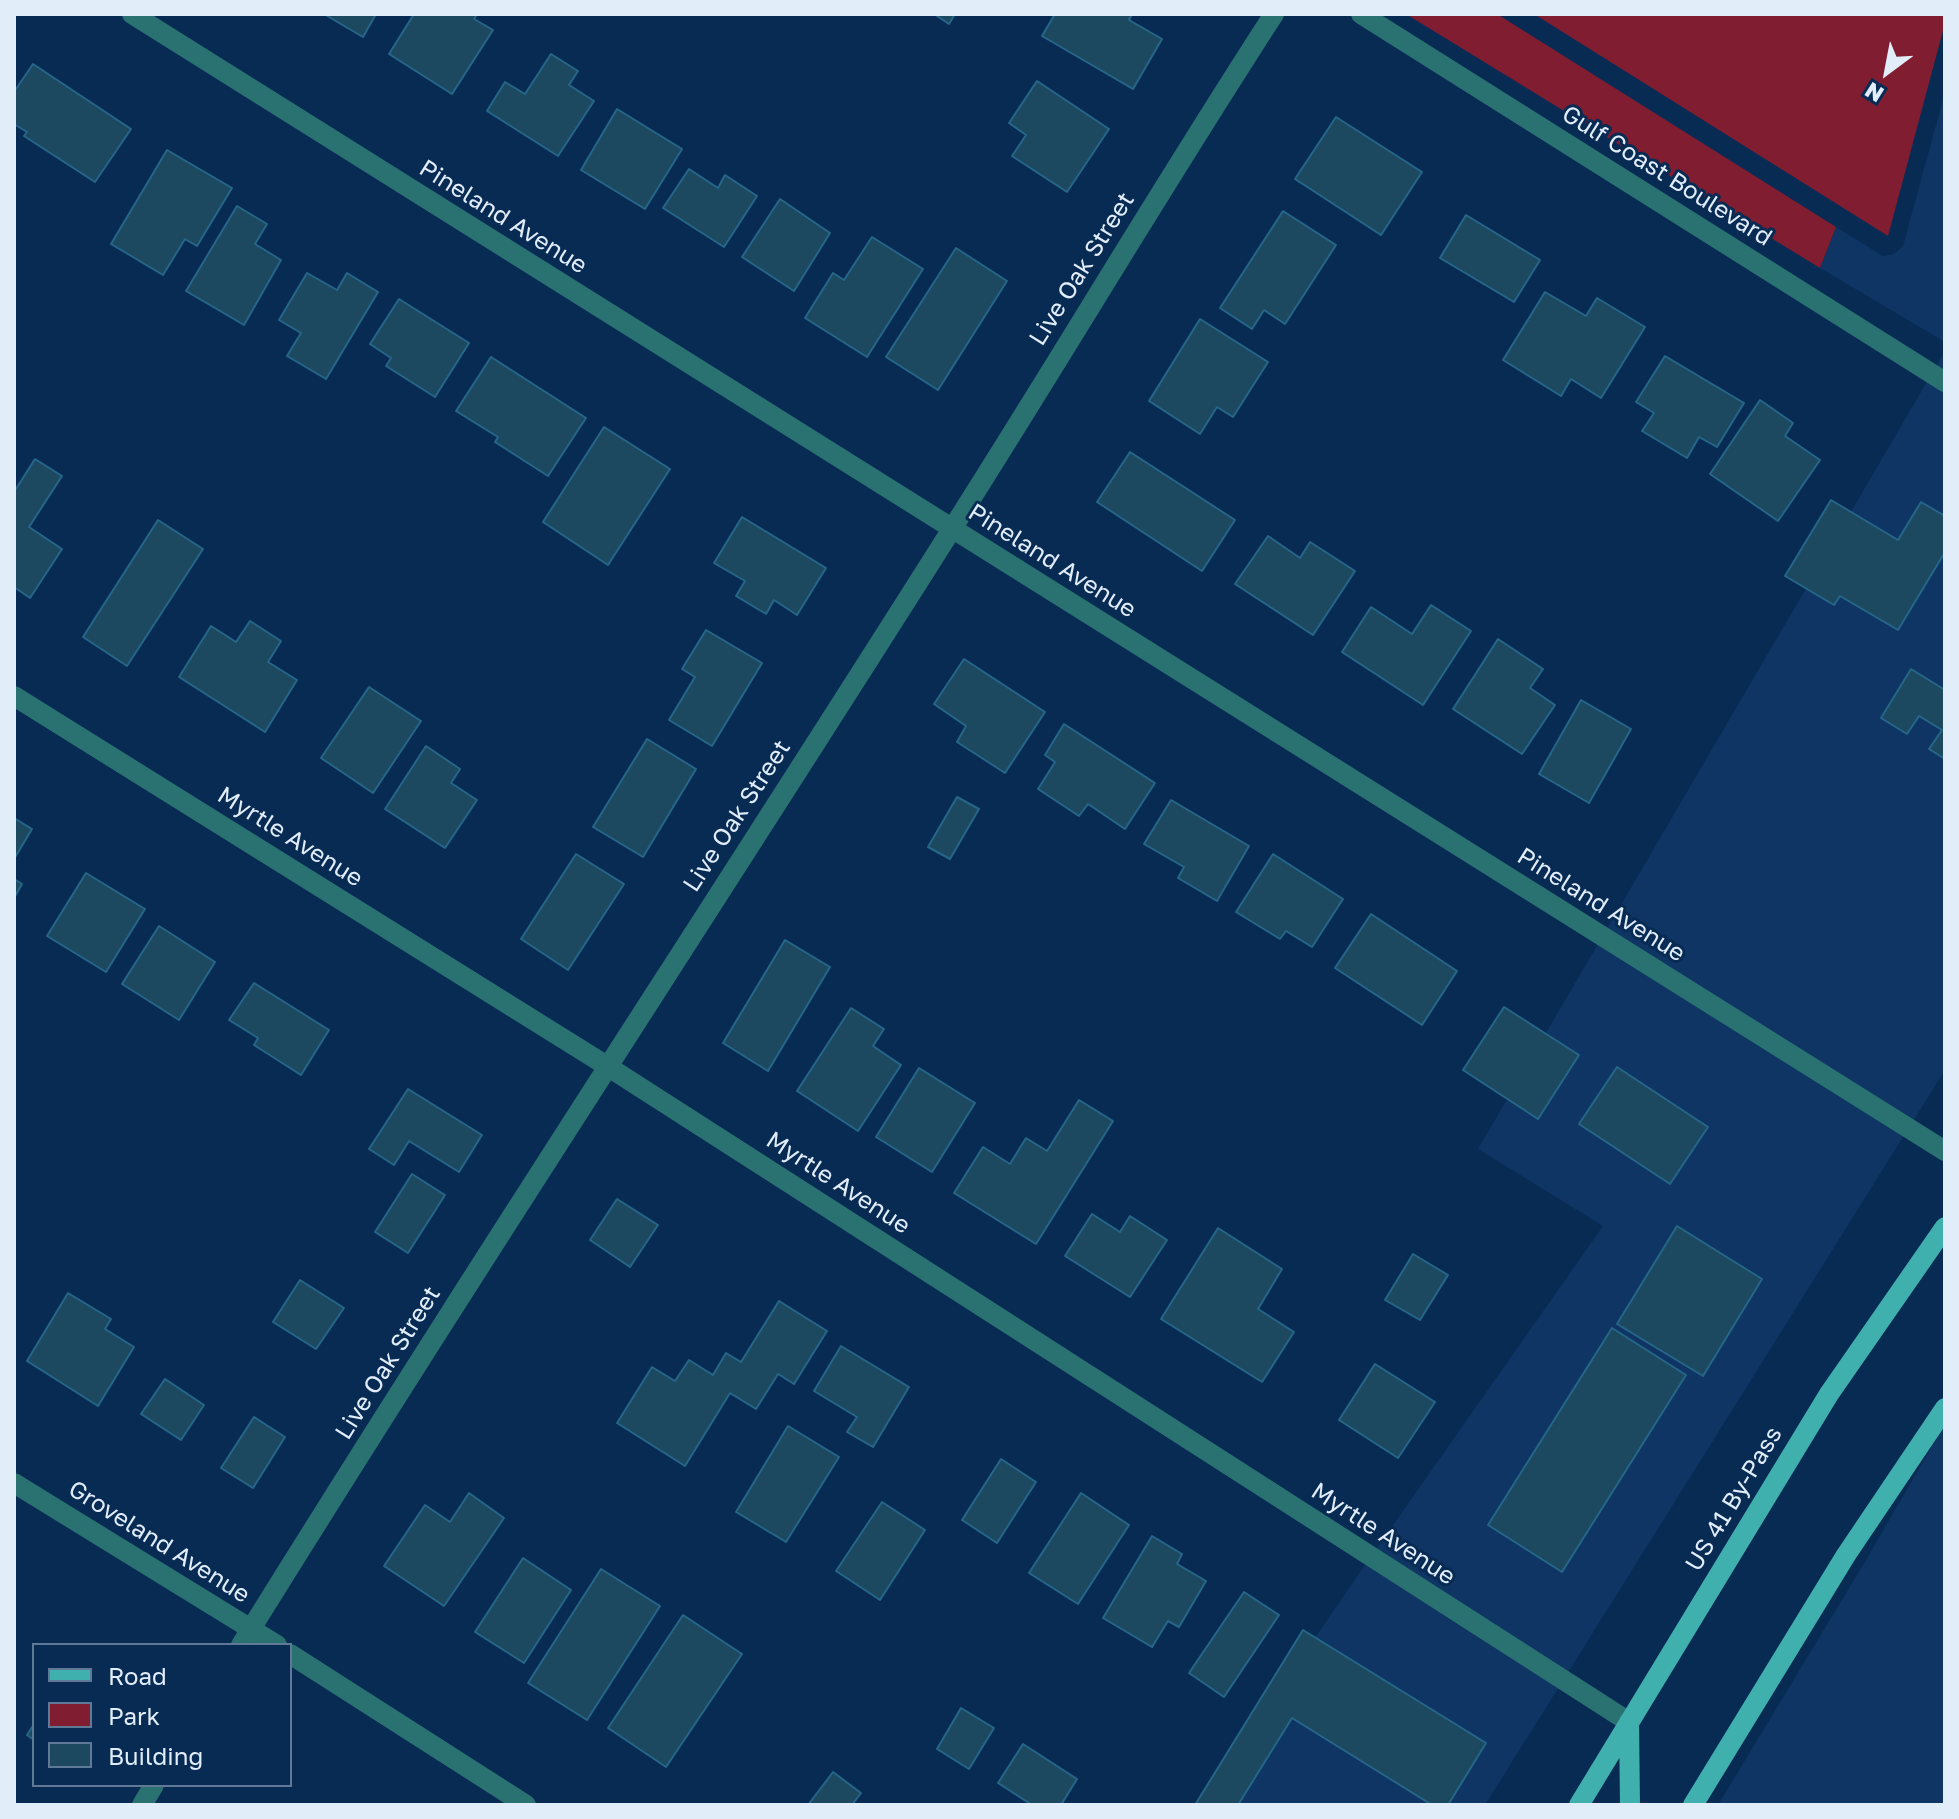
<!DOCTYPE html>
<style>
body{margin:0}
#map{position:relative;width:1959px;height:1819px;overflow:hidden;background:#082b54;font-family:"Golos Text",sans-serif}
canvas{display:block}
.frame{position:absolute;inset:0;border:16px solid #e2edfa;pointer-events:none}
.legend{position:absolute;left:32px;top:1643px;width:260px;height:144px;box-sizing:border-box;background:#082b54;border:2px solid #5f7996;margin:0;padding:10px 14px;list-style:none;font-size:24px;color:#e2edfa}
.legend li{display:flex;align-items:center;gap:16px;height:40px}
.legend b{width:40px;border:2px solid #5f7996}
.north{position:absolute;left:1847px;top:32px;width:80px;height:80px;-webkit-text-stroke:6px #082b54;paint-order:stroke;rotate:212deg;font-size:22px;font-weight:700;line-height:32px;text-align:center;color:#e2edfa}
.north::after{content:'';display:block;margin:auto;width:28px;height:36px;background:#e2edfa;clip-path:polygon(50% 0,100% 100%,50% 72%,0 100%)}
</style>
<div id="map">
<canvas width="1959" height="1819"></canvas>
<div class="frame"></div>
<ul class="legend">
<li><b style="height:10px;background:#40b0af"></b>Road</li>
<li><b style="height:22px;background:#811d31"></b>Park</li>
<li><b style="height:22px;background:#1c4860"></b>Building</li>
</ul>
<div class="north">N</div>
</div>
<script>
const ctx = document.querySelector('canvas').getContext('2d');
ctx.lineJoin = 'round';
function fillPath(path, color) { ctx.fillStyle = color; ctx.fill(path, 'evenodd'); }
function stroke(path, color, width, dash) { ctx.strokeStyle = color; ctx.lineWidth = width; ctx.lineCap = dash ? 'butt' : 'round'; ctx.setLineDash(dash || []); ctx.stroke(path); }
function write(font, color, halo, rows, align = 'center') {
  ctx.font = font + ' "Golos Text",sans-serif'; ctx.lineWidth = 6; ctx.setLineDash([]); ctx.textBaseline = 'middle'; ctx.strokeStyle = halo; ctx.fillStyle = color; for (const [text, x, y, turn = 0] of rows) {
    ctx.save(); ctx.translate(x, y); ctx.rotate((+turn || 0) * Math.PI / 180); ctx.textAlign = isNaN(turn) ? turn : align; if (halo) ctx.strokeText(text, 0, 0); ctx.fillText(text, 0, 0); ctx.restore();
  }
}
const built = new Path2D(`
 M 1945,92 L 1945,342 L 1820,268 L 1836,227 L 1883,256 L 1894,254 L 1903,246 Z
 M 1945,351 L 1945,1070 L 1485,1805 L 1200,1805 L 1365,1565 L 1603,1226 L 1478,1149 Z
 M 1945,1424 L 1945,1805 L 1718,1805 L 1863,1565 Z`);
const green = new Path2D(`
 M 1406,14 L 1497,14 L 1836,227 L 1820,268 Z
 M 1534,14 L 1945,14 L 1945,23 L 1888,236 Z`);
const building = new Path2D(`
 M 324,14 L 376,14 L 363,37 Z
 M 414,14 L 477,14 L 474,19 L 493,30 L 452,94 L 389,54 Z
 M 934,14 L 955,14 L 949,24 Z
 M 1055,14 L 1132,14 L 1129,20 L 1162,39 L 1133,89 L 1042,36 Z
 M 551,54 L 578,71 L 569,85 L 594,101 L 558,156 L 487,111 L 505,82 L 525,94 Z
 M 33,64 L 131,129 L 95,182 L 24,136 L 27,132 L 14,124 L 14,92 Z
 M 1037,81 L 1109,129 L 1067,192 L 1012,156 L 1026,135 L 1009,123 Z
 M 617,109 L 682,149 L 645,209 L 581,170 Z
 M 1336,117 L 1422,172 L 1381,235 L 1295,179 Z
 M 167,150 L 232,188 L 197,246 L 185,239 L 163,275 L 111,244 Z
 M 689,169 L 718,188 L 725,175 L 757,196 L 724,247 L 663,208 Z
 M 780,199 L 830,233 L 794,291 L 742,257 Z
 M 237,206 L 267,224 L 255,244 L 281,260 L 244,325 L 186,291 Z
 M 1283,211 L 1336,245 L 1285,324 L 1264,310 L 1252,329 L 1220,308 Z
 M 1466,215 L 1540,260 L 1514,302 L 1440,258 Z
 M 872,237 L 923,269 L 867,357 L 805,318 L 833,273 L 844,280 Z
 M 956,248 L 1007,281 L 938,390 L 886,357 Z
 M 307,273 L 337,290 L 347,273 L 378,292 L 326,379 L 287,356 L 301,333 L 279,320 Z
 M 1545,292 L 1586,316 L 1597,298 L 1645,327 L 1601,398 L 1571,379 L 1561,396 L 1503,360 Z
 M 399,299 L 469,343 L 435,397 L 386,366 L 391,358 L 370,344 Z
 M 1200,319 L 1268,362 L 1233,417 L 1217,407 L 1200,434 L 1149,401 Z
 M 1665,356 L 1744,403 L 1717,447 L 1699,437 L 1687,458 L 1642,431 L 1654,413 L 1636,402 Z
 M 491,357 L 586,418 L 548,476 L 495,442 L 498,437 L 456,411 Z
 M 1760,400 L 1793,423 L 1785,436 L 1820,460 L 1778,521 L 1710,474 Z
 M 604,427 L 670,469 L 608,565 L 543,522 Z
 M 1130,452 L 1235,520 L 1202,571 L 1097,502 Z
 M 35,459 L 62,476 L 29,527 L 62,549 L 30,598 L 14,587 L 14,492 Z
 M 1831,500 L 1898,540 L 1921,502 L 1945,516 L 1945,552 L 1898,630 L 1840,596 L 1834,605 L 1785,576 Z
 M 742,517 L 826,568 L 797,615 L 774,600 L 766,614 L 736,596 L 745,581 L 714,563 Z
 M 158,520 L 203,549 L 127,666 L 83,637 Z
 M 1268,536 L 1300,558 L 1310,542 L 1355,571 L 1313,635 L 1235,584 Z
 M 1431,605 L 1471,631 L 1423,705 L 1342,652 L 1371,607 L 1412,634 Z
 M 250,621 L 281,641 L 268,662 L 297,680 L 265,732 L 179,677 L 211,626 L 236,642 Z
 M 706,630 L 762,663 L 712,746 L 669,720 L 695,677 L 682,669 Z
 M 1498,639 L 1543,669 L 1530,688 L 1555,705 L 1522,754 L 1453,709 Z
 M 964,659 L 1045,712 L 1005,773 L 957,742 L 966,726 L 934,704 Z
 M 1911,669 L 1945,690 L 1945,759 L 1929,749 L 1942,730 L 1919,716 L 1907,734 L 1881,718 Z
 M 369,687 L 421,721 L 373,793 L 321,758 Z
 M 1581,700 L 1631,729 L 1589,803 L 1539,774 Z
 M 1064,724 L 1155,783 L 1125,829 L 1088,804 L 1079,816 L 1038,789 L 1055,762 L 1045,755 Z
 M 647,739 L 696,769 L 643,857 L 593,827 Z
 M 426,746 L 460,769 L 451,783 L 477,800 L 445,848 L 385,809 Z
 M 957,797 L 979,809 L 950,859 L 928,847 Z
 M 1171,800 L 1249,846 L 1217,901 L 1178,878 L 1184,867 L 1144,844 Z
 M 14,818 L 32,829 L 14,859 Z
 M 576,854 L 624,884 L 568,970 L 521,939 Z
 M 1273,854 L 1343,899 L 1312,947 L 1286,931 L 1280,939 L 1236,912 Z
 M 86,873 L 145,909 L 106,972 L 47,936 Z
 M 14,879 L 22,884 L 14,898 Z
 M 1371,914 L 1457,971 L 1422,1025 L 1335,968 Z
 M 159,926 L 215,962 L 179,1020 L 122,984 Z
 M 785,940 L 830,967 L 768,1071 L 723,1043 Z
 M 254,983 L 329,1030 L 301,1075 L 254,1045 L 258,1038 L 229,1020 Z
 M 1504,1007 L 1579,1055 L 1538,1119 L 1463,1070 Z
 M 851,1008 L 884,1029 L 873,1046 L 901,1065 L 858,1131 L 797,1091 Z
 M 1617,1067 L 1708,1127 L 1670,1184 L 1579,1124 Z
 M 919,1068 L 975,1103 L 932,1172 L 876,1137 Z
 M 408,1089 L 482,1135 L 459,1172 L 409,1141 L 394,1165 L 369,1149 Z
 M 1079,1100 L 1113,1121 L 1036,1244 L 954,1193 L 983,1147 L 1010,1164 L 1026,1138 L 1047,1151 Z
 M 412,1174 L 445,1195 L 408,1253 L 375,1232 Z
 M 617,1199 L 658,1225 L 630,1267 L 590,1240 Z
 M 1092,1214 L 1120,1232 L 1130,1216 L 1167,1240 L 1130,1297 L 1065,1256 Z
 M 1677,1226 L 1762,1279 L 1703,1376 L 1617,1324 Z
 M 1218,1228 L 1282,1269 L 1258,1309 L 1294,1332 L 1262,1382 L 1161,1319 Z
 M 1413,1254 L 1448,1275 L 1420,1320 L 1385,1300 Z
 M 300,1280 L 344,1308 L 316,1349 L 273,1322 Z
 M 68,1293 L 111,1319 L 105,1329 L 134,1347 L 98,1406 L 27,1361 Z
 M 779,1301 L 827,1331 L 794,1384 L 778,1374 L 756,1409 L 730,1393 L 685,1466 L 617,1423 L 652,1367 L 675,1381 L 689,1360 L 713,1375 L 726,1353 L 741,1362 Z
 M 1612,1328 L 1686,1375 L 1562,1572 L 1488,1525 Z
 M 841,1346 L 909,1387 L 873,1447 L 847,1432 L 857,1417 L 814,1391 Z
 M 1375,1364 L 1435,1402 L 1398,1458 L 1339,1420 Z
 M 165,1379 L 204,1405 L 181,1440 L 141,1414 Z
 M 254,1417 L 285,1437 L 253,1488 L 221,1468 Z
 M 788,1426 L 839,1457 L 786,1542 L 736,1512 Z
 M 1001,1459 L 1036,1482 L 997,1543 L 962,1520 Z
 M 469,1493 L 504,1518 L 444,1606 L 384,1566 L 425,1505 L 450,1522 Z
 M 1081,1493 L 1129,1525 L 1078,1604 L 1029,1573 Z
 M 882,1502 L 925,1530 L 880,1600 L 836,1571 Z
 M 1152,1536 L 1182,1554 L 1177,1564 L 1206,1581 L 1179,1627 L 1168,1621 L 1152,1647 L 1103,1618 Z
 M 523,1558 L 571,1590 L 524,1663 L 475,1632 Z
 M 601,1569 L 660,1606 L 587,1720 L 528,1683 Z
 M 1244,1592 L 1279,1615 L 1224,1697 L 1189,1673 Z
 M 683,1615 L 742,1654 L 666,1767 L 608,1728 Z
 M 1303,1630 L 1486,1743 L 1448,1805 L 1432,1805 L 1292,1718 L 1238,1805 L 1195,1805 Z
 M 961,1708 L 994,1728 L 969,1769 L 937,1749 Z
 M 34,1724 L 34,1740 L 27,1735 Z
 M 1023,1744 L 1077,1779 L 1061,1805 L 1032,1805 L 998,1783 Z
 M 833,1772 L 861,1793 L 852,1805 L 808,1805 Z`);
const minor = new Path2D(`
 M 132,14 L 1945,1151
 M 1361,14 L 1945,382
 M 14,696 L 607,1066 L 1629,1722
 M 14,1483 L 277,1645
 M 241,1645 C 473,1271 715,904 950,532 C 1059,361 1163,185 1274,14
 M 290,1654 L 526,1805
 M 142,1805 L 154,1785`);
const major = new Path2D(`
 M 1629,1722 L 1630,1805
 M 1579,1805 L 1829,1394 L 1945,1227
 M 1693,1805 L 1846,1555 L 1945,1408`);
const streetNames = [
 ["Gulf Coast Boulevard",1667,176,32],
 ["Pineland Avenue",503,217,32],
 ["Live Oak Street",1082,269,-58],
 ["Pineland Avenue",1052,561,32],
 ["Live Oak Street",737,816,-57],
 ["Myrtle Avenue",290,837,32],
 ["Pineland Avenue",1601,905,32],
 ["Myrtle Avenue",838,1183,33],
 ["Live Oak Street",388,1363,-58],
 ["US 41 By-Pass",1734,1499,-59],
 ["Myrtle Avenue",1383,1534,33],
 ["Groveland Avenue",159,1542,32]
];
fillPath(built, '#0e3563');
fillPath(green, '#811d31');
fillPath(building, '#1c4860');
stroke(building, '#266688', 2);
stroke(minor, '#2a7171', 20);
stroke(major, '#40b0af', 20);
write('24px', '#e2edfa', '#082b54', streetNames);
</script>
